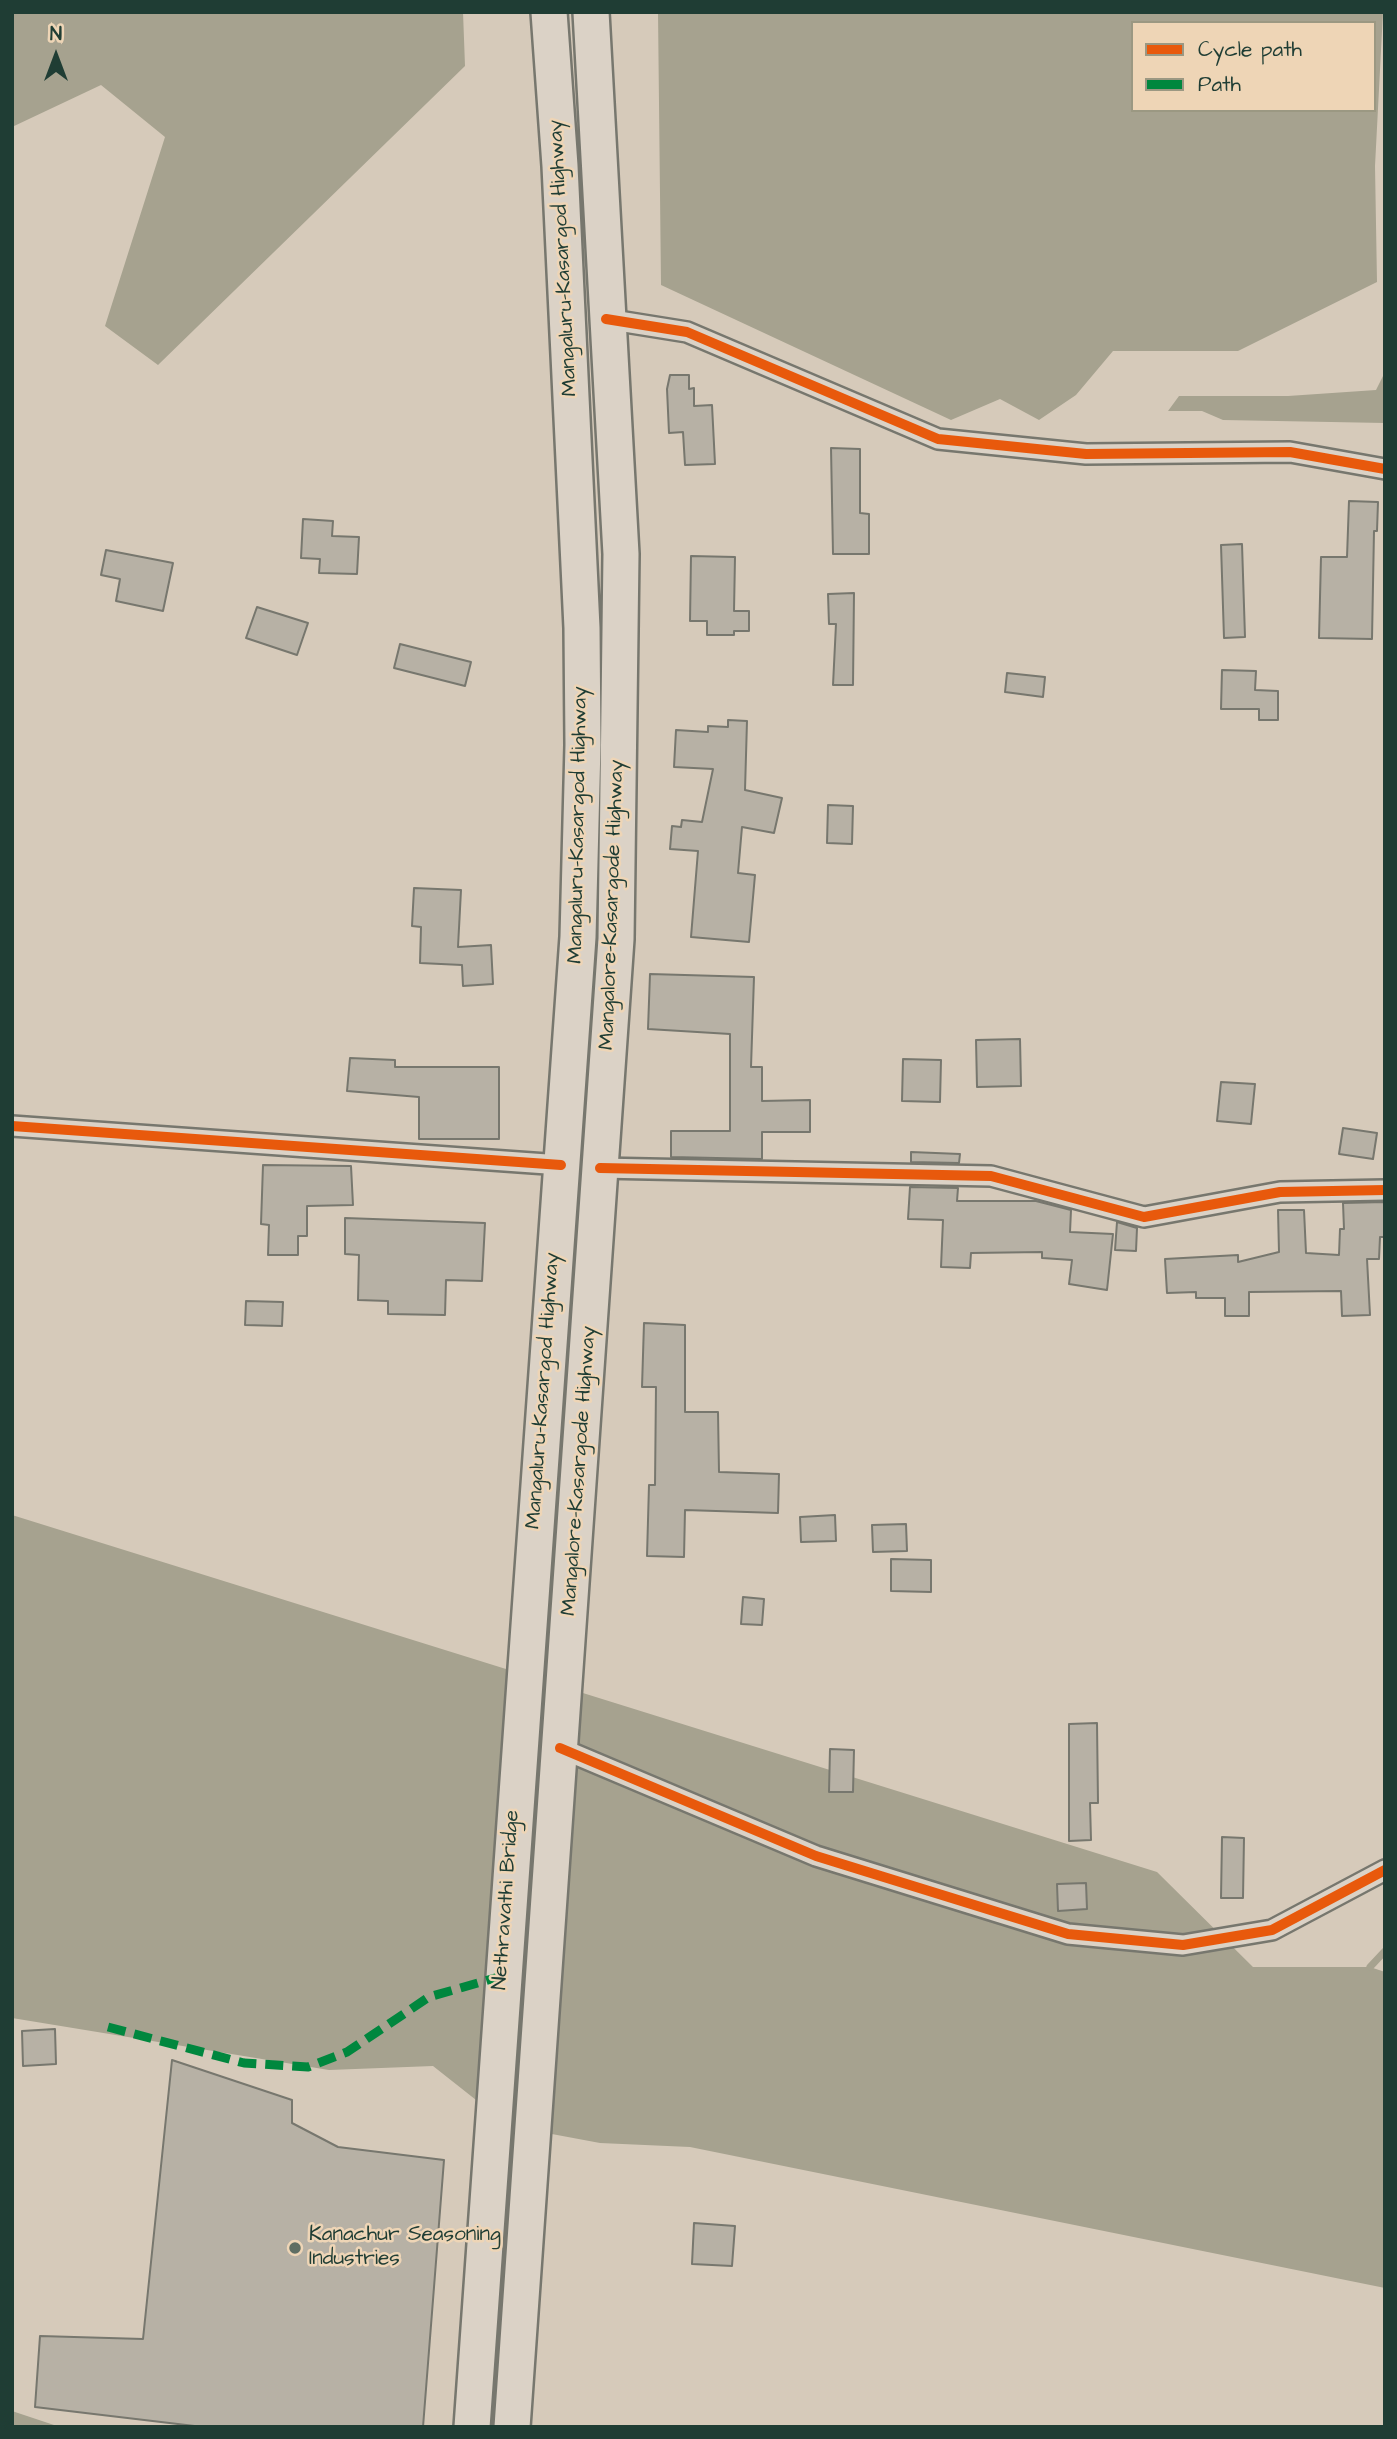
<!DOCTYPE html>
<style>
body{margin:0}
#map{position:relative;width:1397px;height:2439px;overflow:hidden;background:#d6caba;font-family:"Architects Daughter",sans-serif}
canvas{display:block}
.frame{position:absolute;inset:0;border:14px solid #1f3d34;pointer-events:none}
.legend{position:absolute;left:1131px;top:21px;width:245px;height:91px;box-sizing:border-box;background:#eed5b6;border:2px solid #9b9882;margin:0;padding:9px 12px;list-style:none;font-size:21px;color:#1f3d34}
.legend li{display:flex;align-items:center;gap:14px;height:35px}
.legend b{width:35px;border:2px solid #9b9882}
.north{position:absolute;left:21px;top:21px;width:70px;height:70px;-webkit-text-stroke:5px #eed5b6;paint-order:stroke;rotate:0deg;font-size:19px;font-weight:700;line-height:28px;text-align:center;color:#1f3d34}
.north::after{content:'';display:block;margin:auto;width:24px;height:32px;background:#1f3d34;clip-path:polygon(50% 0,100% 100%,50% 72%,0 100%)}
</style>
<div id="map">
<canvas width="1397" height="2439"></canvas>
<div class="frame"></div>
<ul class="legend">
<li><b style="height:9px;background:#e8590c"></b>Cycle path</li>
<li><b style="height:9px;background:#00873e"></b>Path</li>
</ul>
<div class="north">N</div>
</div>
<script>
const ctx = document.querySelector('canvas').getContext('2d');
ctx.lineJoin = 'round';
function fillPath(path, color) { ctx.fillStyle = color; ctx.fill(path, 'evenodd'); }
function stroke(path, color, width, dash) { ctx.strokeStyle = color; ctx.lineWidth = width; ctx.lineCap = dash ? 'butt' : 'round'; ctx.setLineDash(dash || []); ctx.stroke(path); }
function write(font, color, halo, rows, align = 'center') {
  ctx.font = font + ' "Architects Daughter",sans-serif'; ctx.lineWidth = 5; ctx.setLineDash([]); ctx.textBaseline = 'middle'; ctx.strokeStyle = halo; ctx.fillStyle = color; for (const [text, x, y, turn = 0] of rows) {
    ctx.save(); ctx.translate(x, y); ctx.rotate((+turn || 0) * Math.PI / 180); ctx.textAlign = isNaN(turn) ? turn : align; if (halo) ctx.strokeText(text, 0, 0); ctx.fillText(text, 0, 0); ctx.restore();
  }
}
const water = new Path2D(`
 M 12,12 L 463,12 L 465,66 L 158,365 L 105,326 L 165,137 L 101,85 L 12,127 Z
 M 658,12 L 1383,12 L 1375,166 L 1377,282 L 1238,351 L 1113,351 L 1076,395 L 1039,420 L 1000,399 L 951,420 L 661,285 ZM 1133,23 L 1374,23 L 1374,110 L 1133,110 Z
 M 1385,372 L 1385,423 L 1223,420 L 1202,411 L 1168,411 L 1179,396 L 1288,396 L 1376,390 Z
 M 12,1515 L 1157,1872 L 1253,1967 L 1370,1967 L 1385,1972 L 1385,2288 L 690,2147 L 600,2143 L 509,2126 L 433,2066 L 329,2070 L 12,2018 Z
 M 12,2411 L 60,2427 L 12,2427 Z`);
const stream = new Path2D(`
 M 1370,1967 L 1385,1951`);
const building = new Path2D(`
 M 670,375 L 689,375 L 689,389 L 694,388 L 694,406 L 712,405 L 715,464 L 685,465 L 683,432 L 669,433 L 667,389 Z
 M 831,448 L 860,449 L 860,513 L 869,514 L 869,554 L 833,554 Z
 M 1349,501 L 1378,502 L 1377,531 L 1374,531 L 1372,639 L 1319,638 L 1321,557 L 1347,557 Z
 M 303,519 L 333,521 L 332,536 L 359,537 L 357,574 L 319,573 L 320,559 L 301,558 Z
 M 1242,544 L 1245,637 L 1224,638 L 1221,545 Z
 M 106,550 L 173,563 L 163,611 L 116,601 L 120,579 L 101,575 Z
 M 691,556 L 735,557 L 734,611 L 749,611 L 749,631 L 734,631 L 734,635 L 707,635 L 707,621 L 690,621 Z
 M 854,593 L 853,685 L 833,685 L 836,624 L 829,624 L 828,594 Z
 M 257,607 L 308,623 L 297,655 L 246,638 Z
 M 400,644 L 471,662 L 465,686 L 394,668 Z
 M 1222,670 L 1256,671 L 1255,690 L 1278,691 L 1278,720 L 1259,720 L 1259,709 L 1221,709 Z
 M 1007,673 L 1045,677 L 1043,697 L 1005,692 Z
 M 728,720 L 747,721 L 745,790 L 782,798 L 774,833 L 742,827 L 738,873 L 755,875 L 749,942 L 691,937 L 698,851 L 670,849 L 672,826 L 681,827 L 682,820 L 702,822 L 713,769 L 674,767 L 676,730 L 708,732 L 708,726 L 728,727 Z
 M 828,805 L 853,806 L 852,844 L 827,843 Z
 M 414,888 L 461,890 L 458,947 L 491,945 L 493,984 L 463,986 L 462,965 L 420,963 L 421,927 L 412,926 Z
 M 650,974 L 754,977 L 751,1067 L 762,1067 L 762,1101 L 810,1100 L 810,1132 L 762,1132 L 762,1159 L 671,1157 L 671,1131 L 730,1131 L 730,1034 L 648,1029 Z
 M 1020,1039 L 1021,1086 L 977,1087 L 976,1040 Z
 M 350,1058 L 395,1060 L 395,1067 L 499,1067 L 499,1139 L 419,1139 L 419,1097 L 347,1091 Z
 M 903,1059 L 941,1060 L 940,1102 L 902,1101 Z
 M 1221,1082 L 1255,1084 L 1251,1124 L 1217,1121 Z
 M 1343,1128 L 1377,1133 L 1373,1159 L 1339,1154 Z
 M 911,1152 L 960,1154 L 959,1163 L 911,1162 Z
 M 263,1165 L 351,1166 L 353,1205 L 307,1206 L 307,1236 L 298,1236 L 298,1255 L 268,1255 L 269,1225 L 261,1224 Z
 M 910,1187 L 958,1188 L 957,1201 L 1036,1201 L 1071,1210 L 1070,1232 L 1113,1234 L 1107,1290 L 1069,1284 L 1072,1260 L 1042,1258 L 1042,1252 L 971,1253 L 970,1268 L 941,1267 L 943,1220 L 908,1219 Z
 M 1385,1202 L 1385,1237 L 1380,1237 L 1379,1259 L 1367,1259 L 1370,1315 L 1342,1316 L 1341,1291 L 1249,1292 L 1249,1316 L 1225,1316 L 1225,1298 L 1196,1298 L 1196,1292 L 1167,1293 L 1165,1259 L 1238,1255 L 1238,1262 L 1279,1252 L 1278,1210 L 1304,1210 L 1306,1253 L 1339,1255 L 1340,1229 L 1344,1229 L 1343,1203 Z
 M 345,1218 L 485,1223 L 482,1281 L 446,1280 L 445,1315 L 388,1314 L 388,1301 L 358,1300 L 359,1255 L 345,1254 Z
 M 1117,1222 L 1137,1228 L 1136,1251 L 1115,1250 Z
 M 246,1301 L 283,1302 L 282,1326 L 245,1325 Z
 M 644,1323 L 685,1325 L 685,1412 L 718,1412 L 719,1472 L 779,1474 L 778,1513 L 685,1510 L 684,1557 L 647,1556 L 649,1485 L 655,1485 L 656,1387 L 642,1387 Z
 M 835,1515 L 836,1541 L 801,1542 L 800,1517 Z
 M 906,1524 L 907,1551 L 873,1552 L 872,1525 Z
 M 891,1559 L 931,1560 L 931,1592 L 891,1591 Z
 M 743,1597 L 764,1599 L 762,1625 L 741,1624 Z
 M 1097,1723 L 1098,1803 L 1090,1803 L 1091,1840 L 1069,1841 L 1069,1724 Z
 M 830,1749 L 854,1750 L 853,1792 L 829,1792 Z
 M 1222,1837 L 1244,1838 L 1243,1898 L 1221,1898 Z
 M 1086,1883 L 1087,1909 L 1058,1911 L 1057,1884 Z
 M 55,2029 L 56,2064 L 23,2066 L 22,2031 Z
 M 172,2060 L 292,2100 L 292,2123 L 338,2147 L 444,2160 L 423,2427 L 203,2427 L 35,2407 L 40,2336 L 143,2339 Z
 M 694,2223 L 735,2226 L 732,2266 L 692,2264 Z`);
const street = new Path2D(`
 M 606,319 L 687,332 L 938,439 L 1086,454 L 1290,452 L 1385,469
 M 12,1126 L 561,1165
 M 600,1168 L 991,1176 L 1144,1217 L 1280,1192 L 1385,1190
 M 560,1748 L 816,1856 L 1068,1934 L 1183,1945 L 1272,1930 L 1385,1870`);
const highway = new Path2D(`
 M 472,2427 L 578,937 L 583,745 L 582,628 L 560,166 L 549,12
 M 512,2427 L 616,939 L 621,554 L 591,12`);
const quiet = new Path2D(`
 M 108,2027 L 244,2063 L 308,2067 L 347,2052 L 429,1997 L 502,1976`);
const cycleway = new Path2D(`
 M 606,319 L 687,332 L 938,439 L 1086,454 L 1290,452 L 1385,469
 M 12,1126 L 561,1165
 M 600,1168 L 991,1176 L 1144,1217 L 1280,1192 L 1385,1190
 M 560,1748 L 816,1856 L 1068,1934 L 1183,1945 L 1272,1930 L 1385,1870`);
const markers = [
 [295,2248,7,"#5f6e63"]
];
const streetNames = [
 ["Mangaluru-Kasargod Highway",564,258,-93],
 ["Mangaluru-Kasargod Highway",579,825,-89],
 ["Mangalore-Kasargode Highway",613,905,-88],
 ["Mangaluru-Kasargod Highway",544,1391,-86],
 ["Mangalore-Kasargode Highway",580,1471,-86],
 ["Nethravathi Bridge",507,1900,-86]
];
const poiNames = [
 ["Kanachur Seasoning",309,2236],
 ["Industries",309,2260]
];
fillPath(water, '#a6a28f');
stroke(stream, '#a6a28f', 7);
fillPath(building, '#b7b1a5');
stroke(building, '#77776e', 2);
stroke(street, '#77776e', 24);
stroke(highway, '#77776e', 40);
stroke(street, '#dbd2c6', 19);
stroke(highway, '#dbd2c6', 35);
stroke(quiet, '#00873e', 9, [18, 9]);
stroke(cycleway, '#e8590c', 10);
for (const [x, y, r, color] of markers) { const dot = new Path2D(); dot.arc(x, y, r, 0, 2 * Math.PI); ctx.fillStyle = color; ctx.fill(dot); stroke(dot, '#eed5b6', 2.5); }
write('21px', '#1f3d34', '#eed5b6', streetNames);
write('21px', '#1f3d34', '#eed5b6', poiNames, 'left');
</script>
